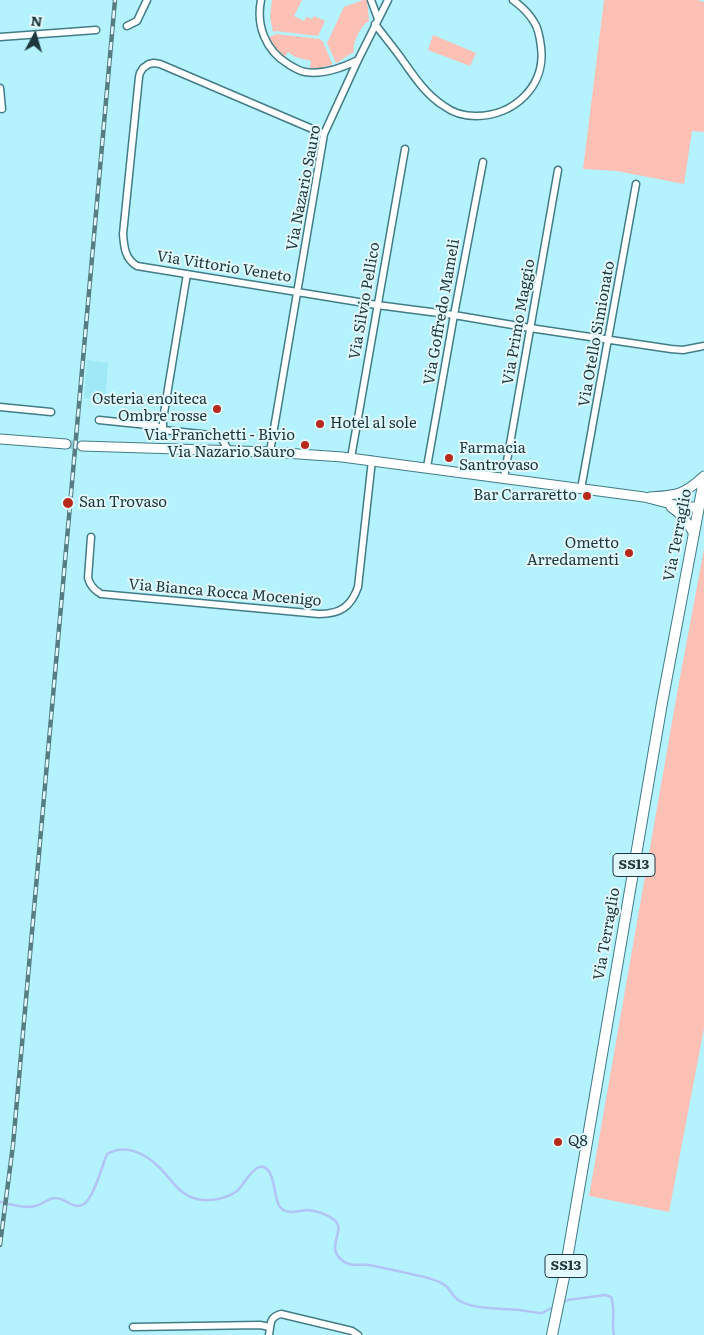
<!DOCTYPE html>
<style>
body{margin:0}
#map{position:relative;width:704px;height:1335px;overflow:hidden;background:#b4f2fe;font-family:Literata,serif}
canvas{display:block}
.north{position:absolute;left:10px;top:10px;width:50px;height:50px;-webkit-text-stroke:4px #e1f9fd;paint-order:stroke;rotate:6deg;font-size:14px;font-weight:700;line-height:20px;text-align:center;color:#1e373c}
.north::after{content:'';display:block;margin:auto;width:18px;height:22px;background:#1e373c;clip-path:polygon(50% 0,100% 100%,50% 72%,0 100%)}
</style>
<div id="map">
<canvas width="704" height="1335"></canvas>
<div class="north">N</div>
</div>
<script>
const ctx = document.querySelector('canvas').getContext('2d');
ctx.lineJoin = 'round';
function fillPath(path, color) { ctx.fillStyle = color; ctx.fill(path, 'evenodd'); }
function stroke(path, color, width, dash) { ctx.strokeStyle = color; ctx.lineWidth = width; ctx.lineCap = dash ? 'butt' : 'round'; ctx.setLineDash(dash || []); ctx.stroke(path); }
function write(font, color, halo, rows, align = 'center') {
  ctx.font = font + ' Literata,serif'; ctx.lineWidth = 4; ctx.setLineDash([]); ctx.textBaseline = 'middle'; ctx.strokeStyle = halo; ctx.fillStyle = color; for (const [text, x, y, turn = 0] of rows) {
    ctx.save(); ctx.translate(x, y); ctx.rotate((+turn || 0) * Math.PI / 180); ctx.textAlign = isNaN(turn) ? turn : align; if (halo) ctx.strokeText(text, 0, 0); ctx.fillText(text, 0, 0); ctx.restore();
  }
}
const built = new Path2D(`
 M 87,360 L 108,363 L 105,400 L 84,398 Z`);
const green = new Path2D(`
 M 272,0 L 302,0 L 294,16 L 304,21 L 306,17 L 312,19 L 314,16 L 325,21 L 318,36 L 276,31 L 273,32 L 270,17 Z
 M 363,0 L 367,0 L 369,21 C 361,25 352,43 354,52 C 348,54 343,60 336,63 L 327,43 L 344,7 Z
 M 604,0 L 697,0 L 704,2 L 704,132 L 692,131 L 684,184 L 617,171 L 583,169 Z
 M 276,34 L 320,39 L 323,42 L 332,63 L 332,65 L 319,68 L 310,68 L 311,61 L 295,57 L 288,52 L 284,57 L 278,52 L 268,38 Z
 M 433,35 L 476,53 L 470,66 L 428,50 Z
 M 704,549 L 704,1028 L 669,1212 L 589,1196 L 678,688 Z`);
const stream = new Path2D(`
 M 0,1202 C 11,1204 24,1209 35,1206 C 42,1205 49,1197 56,1198 C 64,1198 70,1206 78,1206 C 92,1208 102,1165 107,1154 C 126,1143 146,1154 160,1168 C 172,1180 179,1195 197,1199 C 209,1202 226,1199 237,1191 C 243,1186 254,1164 263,1167 C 276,1170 273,1199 280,1207 C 288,1216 299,1210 308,1210 C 317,1211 326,1214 333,1219 C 349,1229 323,1247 343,1261 C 350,1267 360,1264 369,1265 C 388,1269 408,1273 428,1278 C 434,1280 443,1282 448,1288 C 452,1293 454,1298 460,1301 C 473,1309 504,1309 520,1310 C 527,1311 535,1313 542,1313 C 545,1312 551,1308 555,1306
 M 562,1303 L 568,1300 L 605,1295 L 611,1297 C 616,1309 611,1322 614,1335`);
const secondaryTunnel = new Path2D(`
 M 66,444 L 82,446`);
const street = new Path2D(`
 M 261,0 C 256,25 265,50 288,64 C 293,67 299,71 305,72 C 323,75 342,68 358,60
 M 371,0 L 378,19
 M 375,24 C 384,36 393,47 401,58 C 413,75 426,95 444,106 C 453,113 465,116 476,116 C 514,116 546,86 541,47 C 540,39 539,29 534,22 C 529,13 521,6 513,0
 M 127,26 L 137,21 L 147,0
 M 0,37 L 96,30
 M 0,88 L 2,109
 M 324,134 L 160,64 L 154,63 L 149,64 L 143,68 L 140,73 L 139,77 L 123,234 C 124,247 125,259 137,266 L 377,305 L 454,315 L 530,328 L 671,349 L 683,350 L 704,346
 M 187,274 L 163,419 L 163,430 L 220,436 L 229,451
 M 0,407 L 51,412
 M 99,420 L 157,426 L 163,430
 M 270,452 L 324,134 L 358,60 L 388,0
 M 351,458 L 405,149
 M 427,467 L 454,315 L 483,162
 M 504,478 L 558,170
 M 581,489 L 636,184
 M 91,537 L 88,578 C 90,586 94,590 101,594 L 319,614 C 340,614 351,607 358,587 L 372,460
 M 133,1327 L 260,1325 L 270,1327
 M 269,1335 C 271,1324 269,1317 281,1314 L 352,1331 L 358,1335`);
const secondary = new Path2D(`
 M 0,439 L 66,444
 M 82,446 L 270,452 L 342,457 L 644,497 L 683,507 L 699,507
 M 650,497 C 677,495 684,495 704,476
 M 671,507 C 682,514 688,522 694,534`);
const primary = new Path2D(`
 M 552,1335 L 564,1277 L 662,703 L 704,480`);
const rail = new Path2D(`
 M 0,1245 L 13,1145 L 115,0`);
const markers = [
 [217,409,5,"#b72a1a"],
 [320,424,5,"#b72a1a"],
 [305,445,5,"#b72a1a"],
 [449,458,5,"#b72a1a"],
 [587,496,5,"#b72a1a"],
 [68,503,6,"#b72a1a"],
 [629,553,5,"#b72a1a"],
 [558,1142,5,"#b72a1a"]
];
const shields = [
 [634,865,42],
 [566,1266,42]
];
const shieldNames = [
 ["SS13",634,865],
 ["SS13",566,1266]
];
const streetNames = [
 ["Via Nazario Sauro",304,188,-79],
 ["Via Vittorio Veneto",224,267,9],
 ["Via Silvio Pellico",365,301,-80],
 ["Via Goffredo Mameli",442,312,-80],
 ["Via Primo Maggio",519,322,-80],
 ["Via Otello Simionato",597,334,-80],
 ["Via Terraglio",678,535,-79],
 ["Via Bianca Rocca Mocenigo",225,593,5],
 ["Via Terraglio",607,934,-80]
];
const poiNames = [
 ["Osteria enoiteca",207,400],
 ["Ombre rosse",207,417],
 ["Hotel al sole",330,424,"left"],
 ["Via Franchetti - Bivio",295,436],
 ["Via Nazario Sauro",295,453],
 ["Farmacia",459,449,"left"],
 ["Santrovaso",459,466,"left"],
 ["Bar Carraretto",577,496],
 ["San Trovaso",79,503,"left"],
 ["Ometto",619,544],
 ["Arredamenti",619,561],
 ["Q8",568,1142,"left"]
];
fillPath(built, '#9fe8f5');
fillPath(green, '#fdc0b5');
stroke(stream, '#b2c3f8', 2.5);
stroke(secondaryTunnel, '#96cdd7', 9, [9, 4.5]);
stroke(street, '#417c87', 9);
stroke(secondary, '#417c87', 11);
stroke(primary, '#417c87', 12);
stroke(street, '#fff', 6);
stroke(secondary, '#fff', 9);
stroke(primary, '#fff', 10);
stroke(rail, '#567d84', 4.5);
stroke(rail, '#e1f9fd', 2.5, [8]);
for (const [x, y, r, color] of markers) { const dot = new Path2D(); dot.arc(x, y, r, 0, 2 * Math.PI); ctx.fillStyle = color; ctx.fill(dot); stroke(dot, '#e1f9fd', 2); }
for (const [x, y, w] of shields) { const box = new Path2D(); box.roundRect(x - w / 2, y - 11.5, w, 23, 4); ctx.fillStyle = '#e1f9fd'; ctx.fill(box); stroke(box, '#1e373c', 1); }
write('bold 14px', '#1e373c', null, shieldNames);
write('15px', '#1e373c', '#e1f9fd', streetNames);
write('15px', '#1e373c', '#e1f9fd', poiNames, 'right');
</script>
